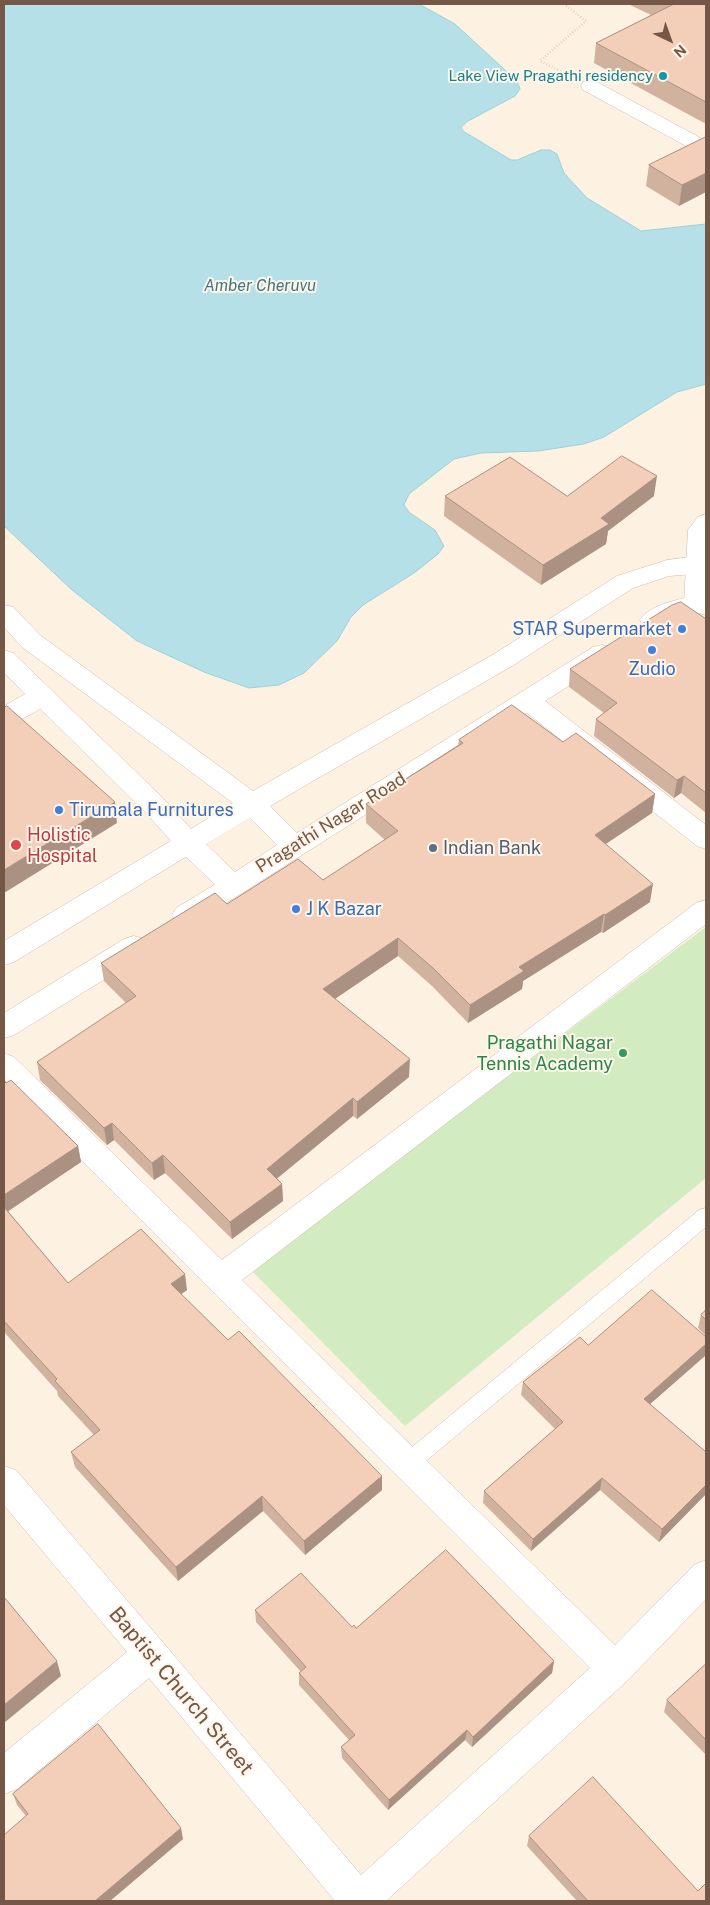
<!DOCTYPE html>
<style>
body{margin:0}
#map{position:relative;width:710px;height:1905px;overflow:hidden;background:#fdf2e2;font-family:"Public Sans",sans-serif}
canvas{display:block}
.frame{position:absolute;inset:0;border:5px solid #755748;pointer-events:none}
.north{position:absolute;left:645px;top:15px;width:50px;height:50px;-webkit-text-stroke:4px #fff6e9;paint-order:stroke;rotate:138deg;font-size:14px;font-weight:700;line-height:20px;text-align:center;color:#755748}
.north::after{content:'';display:block;margin:auto;width:18px;height:22px;background:#755748;clip-path:polygon(50% 0,100% 100%,50% 72%,0 100%)}
</style>
<div id="map">
<canvas width="710" height="1905"></canvas>
<div class="frame"></div>
<div class="north">N</div>
</div>
<script>
const ctx = document.querySelector('canvas').getContext('2d');
ctx.lineJoin = 'round';
function fillPath(path, color) { ctx.fillStyle = color; ctx.fill(path, 'evenodd'); }
function stroke(path, color, width, dash) { ctx.strokeStyle = color; ctx.lineWidth = width; ctx.lineCap = dash ? 'butt' : 'round'; ctx.setLineDash(dash || []); ctx.stroke(path); }
function write(font, color, halo, rows, align = 'center') {
  ctx.font = font + ' "Public Sans",sans-serif'; ctx.lineWidth = 4; ctx.setLineDash([]); ctx.textBaseline = 'middle'; ctx.strokeStyle = halo; ctx.fillStyle = color; for (const [text, x, y, turn = 0] of rows) {
    ctx.save(); ctx.translate(x, y); ctx.rotate((+turn || 0) * Math.PI / 180); ctx.textAlign = isNaN(turn) ? turn : align; if (halo) ctx.strokeText(text, 0, 0); ctx.fillText(text, 0, 0); ctx.restore();
  }
}
const green = new Path2D(`
 M 706,927 L 706,1178 L 405,1426 L 251,1270 Z`);
const water = new Path2D(`
 M 4,4 L 419,4 L 455,24 L 517,81 L 520,89 L 515,96 L 468,121 L 461,127 L 463,131 L 511,160 L 517,160 L 541,150 L 550,150 L 557,154 L 564,173 L 587,198 L 641,231 L 706,224 L 706,384 L 677,392 L 604,437 L 584,444 L 538,451 L 481,453 L 454,459 L 409,494 L 404,505 L 410,513 L 435,530 L 444,546 L 438,554 L 414,573 L 363,605 L 351,617 L 337,641 L 304,673 L 279,685 L 249,688 L 204,672 L 137,641 L 72,590 L 4,526 Z`);
const path = new Path2D(`
 M 564,4 L 586,21 L 540,61 L 564,73`);
const lane = new Path2D(`
 M 706,1208 L 706,1227 L 414,1471 L 407,1474 L 400,1471 L 397,1464 L 400,1457 L 699,1210 Z`);
const street = new Path2D(`
 M 590,80 L 597,82 L 706,141 L 706,155 L 699,153 L 583,90 L 581,86 L 583,82 Z
 M 706,514 L 706,606 L 704,609 L 696,611 L 688,609 L 684,603 L 688,530 L 698,517 Z
 M 41,687 L 50,690 L 53,696 C 47,708 17,722 4,726 L 4,706 L 32,690 Z
 M 527,691 L 536,694 L 706,825 L 706,849 L 697,846 L 518,706 L 515,700 L 518,694 Z
 M 188,833 L 197,836 L 201,843 L 197,850 L 14,962 L 4,965 L 4,941 L 179,836 Z
 M 233,876 L 242,879 L 246,886 L 242,893 L 196,922 L 186,925 L 176,922 L 172,915 L 176,908 L 224,879 Z
 M 706,900 L 706,924 L 242,1280 L 615,1645 L 694,1565 L 706,1560 L 706,1599 L 627,1681 L 386,1901 L 335,1901 L 149,1678 L 17,1789 L 4,1794 L 4,1753 L 127,1652 L 4,1505 L 4,1466 L 16,1470 L 361,1875 L 590,1668 L 4,1083 L 4,1053 L 14,1057 L 222,1260 L 696,903 Z
 M 134,936 L 144,939 L 148,947 L 144,955 L 14,1035 L 4,1038 L 4,1013 L 124,939 Z`);
const secondary = new Path2D(`
 M 699,556 L 706,557 L 706,573 L 669,576 L 633,588 L 512,666 L 270,806 L 297,833 L 593,647 L 602,645 L 611,647 L 614,653 L 611,659 L 242,893 L 233,896 L 224,893 L 179,850 L 145,812 L 4,673 L 4,650 L 13,653 L 163,798 L 191,829 L 233,803 L 22,647 L 4,627 L 4,605 L 13,607 L 40,635 L 253,791 L 494,654 L 617,576 L 667,560 ZM 250,818 L 277,845 L 235,872 L 206,844 Z
 M 696,595 L 706,598 L 706,615 L 695,612 L 652,628 L 643,626 L 640,620 C 650,604 679,600 696,595 Z`);
const wall = new Path2D(`
 M 628,4 L 706,4 L 706,124 L 594,63 L 596,43 L 651,15 Z
 M 706,137 L 679,206 L 646,186 L 649,165 Z
 M 445,496 L 654,496 L 608,531 L 606,544 L 541,585 L 444,516 Z
 M 706,619 L 706,813 L 681,793 L 674,798 L 594,736 L 596,719 L 604,713 L 569,687 L 570,669 Z
 M 459,740 L 563,742 L 655,794 L 652,813 L 606,844 L 650,902 L 603,933 L 601,932 L 523,981 L 522,989 L 468,1023 L 432,986 L 398,956 L 335,999 L 409,1077 L 357,1119 L 353,1116 L 277,1178 L 282,1184 L 283,1201 L 232,1239 L 165,1173 L 154,1180 L 114,1140 L 107,1145 L 40,1080 L 37,1062 L 126,1003 L 104,981 L 101,963 L 227,904 L 323,880 L 385,840 L 366,823 L 366,804 L 458,745 Z
 M 4,1080 L 78,1146 L 81,1162 L 8,1211 L 68,1283 L 187,1290 L 181,1294 L 228,1340 L 382,1476 L 382,1490 L 305,1555 L 263,1511 L 178,1581 L 75,1467 L 71,1452 L 94,1435 L 58,1396 L 57,1391 L 4,1332 Z
 M 706,1310 L 706,1336 L 698,1328 L 701,1315 Z
 M 706,1337 L 706,1355 L 650,1404 L 706,1452 L 706,1494 L 659,1542 L 600,1490 L 531,1551 L 483,1503 L 484,1491 L 555,1429 L 521,1395 L 523,1382 L 588,1345 Z
 M 255,1610 L 554,1661 L 552,1673 L 472,1747 L 465,1740 L 388,1810 L 342,1758 L 341,1747 L 349,1740 L 299,1685 L 299,1673 L 301,1672 L 256,1622 Z
 M 706,1664 L 706,1755 L 664,1712 L 667,1700 Z
 M 13,1794 L 183,1839 L 110,1901 L 4,1901 L 26,1816 L 17,1805 Z
 M 529,1836 L 698,1891 L 706,1901 L 577,1901 L 527,1846 Z`);
const shadedWall = new Path2D(`
 M 706,173 L 706,192 L 679,206 L 682,185 Z
 M 657,476 L 654,496 L 608,531 L 606,544 L 541,585 L 543,565 L 601,518 Z
 M 684,776 L 681,793 L 674,798 L 677,780 Z
 M 655,794 L 652,813 L 592,853 L 595,835 Z
 M 115,802 L 117,823 L 4,893 L 4,870 Z
 M 653,884 L 650,902 L 603,933 L 605,915 Z
 M 604,914 L 601,932 L 523,981 L 522,989 L 468,1023 L 470,1005 L 519,967 Z
 M 398,938 L 398,956 L 323,1007 L 323,989 Z
 M 410,1059 L 409,1077 L 357,1119 L 357,1102 Z
 M 353,1098 L 353,1116 L 268,1186 L 267,1169 Z
 M 112,1123 L 114,1140 L 107,1145 L 104,1128 Z
 M 78,1146 L 81,1162 L 4,1214 L 4,1195 Z
 M 163,1155 L 165,1173 L 154,1180 L 152,1163 Z
 M 282,1184 L 283,1201 L 232,1239 L 230,1222 Z
 M 185,1274 L 187,1290 L 173,1300 L 171,1284 Z
 M 706,1344 L 706,1355 L 641,1412 L 644,1399 Z
 M 382,1476 L 382,1490 L 305,1555 L 304,1541 Z
 M 602,1478 L 600,1490 L 531,1551 L 533,1539 Z
 M 706,1485 L 706,1494 L 659,1542 L 662,1529 Z
 M 262,1496 L 263,1511 L 178,1581 L 176,1567 Z
 M 57,1661 L 61,1676 L 4,1723 L 4,1705 Z
 M 554,1661 L 552,1673 L 472,1747 L 473,1737 Z
 M 467,1730 L 465,1740 L 388,1810 L 389,1800 Z
 M 181,1828 L 183,1839 L 110,1901 L 95,1901 Z`);
const building = new Path2D(`
 M 669,4 L 706,4 L 706,102 L 596,43 L 672,5 Z
 M 706,137 L 706,173 L 682,185 L 649,165 Z
 M 622,456 L 657,476 L 601,518 L 609,524 L 543,565 L 445,496 L 510,457 L 567,496 Z
 M 681,602 L 706,619 L 706,793 L 684,776 L 677,780 L 596,719 L 617,703 L 570,669 L 672,605 Z
 M 512,705 L 563,742 L 576,733 L 655,794 L 595,835 L 653,884 L 605,915 L 604,914 L 519,967 L 524,971 L 470,1005 L 433,968 L 398,938 L 323,989 L 410,1059 L 357,1102 L 353,1098 L 267,1169 L 282,1184 L 230,1222 L 163,1155 L 152,1163 L 112,1123 L 104,1128 L 37,1062 L 136,996 L 101,963 L 215,893 L 227,904 L 298,859 L 323,880 L 398,831 L 366,804 L 463,743 L 459,740 Z
 M 7,706 L 115,802 L 4,870 L 4,708 Z
 M 4,1080 L 6,1083 L 11,1080 L 78,1146 L 4,1195 Z
 M 4,1207 L 68,1283 L 141,1229 L 185,1274 L 171,1284 L 228,1340 L 239,1331 L 382,1476 L 304,1541 L 262,1496 L 176,1567 L 71,1452 L 100,1430 L 55,1381 L 57,1379 L 4,1321 Z
 M 652,1290 L 706,1337 L 706,1344 L 644,1399 L 706,1452 L 706,1485 L 662,1529 L 602,1478 L 533,1539 L 484,1491 L 563,1422 L 523,1382 L 580,1337 L 588,1345 Z
 M 706,1310 L 706,1320 L 701,1315 Z
 M 446,1550 L 554,1661 L 473,1737 L 467,1730 L 389,1800 L 341,1747 L 355,1735 L 299,1673 L 306,1667 L 255,1610 L 301,1573 L 352,1627 L 354,1625 L 356,1628 Z
 M 4,1597 L 57,1661 L 4,1705 Z
 M 706,1664 L 706,1740 L 667,1700 Z
 M 98,1724 L 181,1828 L 95,1901 L 4,1901 L 4,1835 L 28,1814 L 13,1794 Z
 M 593,1777 L 698,1891 L 706,1883 L 706,1901 L 588,1901 L 529,1836 Z`);
const markers = [
 [663,76,5,"#0f9aa8"],
 [682,629,5,"#3f7fe0"],
 [652,650,5,"#3f7fe0"],
 [59,810,5,"#3f7fe0"],
 [16,845,6,"#e0444e"],
 [433,848,5,"#5c6f8a"],
 [296,909,5,"#3f7fe0"],
 [623,1053,5,"#2e9e5b"]
];
const farCulturenames = [
 ["Lake View Pragathi residency",653,76]
];
const farWaternames = [
 ["Amber Cheruvu",260,286]
];
const shopNames = [
 ["STAR Supermarket",672,629,"right"],
 ["Zudio",652,669,"center"],
 ["Tirumala Furnitures",69,810],
 ["J K Bazar",306,909]
];
const streetNames = [
 ["Pragathi Nagar Road",331,823,-32]
];
const healthNames = [
 ["Holistic",27,835],
 ["Hospital",27,856]
];
const serviceNames = [
 ["Indian Bank",443,848]
];
const leisureNames = [
 ["Pragathi Nagar",613,1043],
 ["Tennis Academy",613,1064]
];
const nearStreetnames = [
 ["Baptist Church Street",181,1691,50]
];
fillPath(green, '#d2ebc0');
fillPath(water, '#b6e0e7');
stroke(water, '#9cd0d9', 1);
stroke(lane, '#d0bbab', 1);
stroke(street, '#d0bbab', 1);
stroke(secondary, '#d3bba8', 1);
stroke(path, '#d8b29c', 2.5, [0.5, 2.5]);
fillPath(lane, '#fff');
fillPath(street, '#fff');
fillPath(secondary, '#fff');
fillPath(wall, '#d1b29f');
fillPath(shadedWall, '#aa9182');
fillPath(building, '#f3cfb9');
stroke(building, '#aa9182', 1);
for (const [x, y, r, color] of markers) { const dot = new Path2D(); dot.arc(x, y, r, 0, 2 * Math.PI); ctx.fillStyle = color; ctx.fill(dot); stroke(dot, '#fff6e9', 2); }
write('15px', '#0d838f', '#fff6e9', farCulturenames, 'right');
write('italic 16px', '#3e7782', '#fff6e9', farWaternames);
write('18px', '#366cbe', '#fff6e9', shopNames, 'left');
write('18px', '#755748', '#fff6e9', streetNames);
write('18px', '#be3a42', '#fff6e9', healthNames, 'left');
write('18px', '#4e5e75', '#fff6e9', serviceNames, 'left');
write('18px', '#27864d', '#fff6e9', leisureNames, 'right');
write('21px', '#755748', '#fff6e9', nearStreetnames);
</script>
